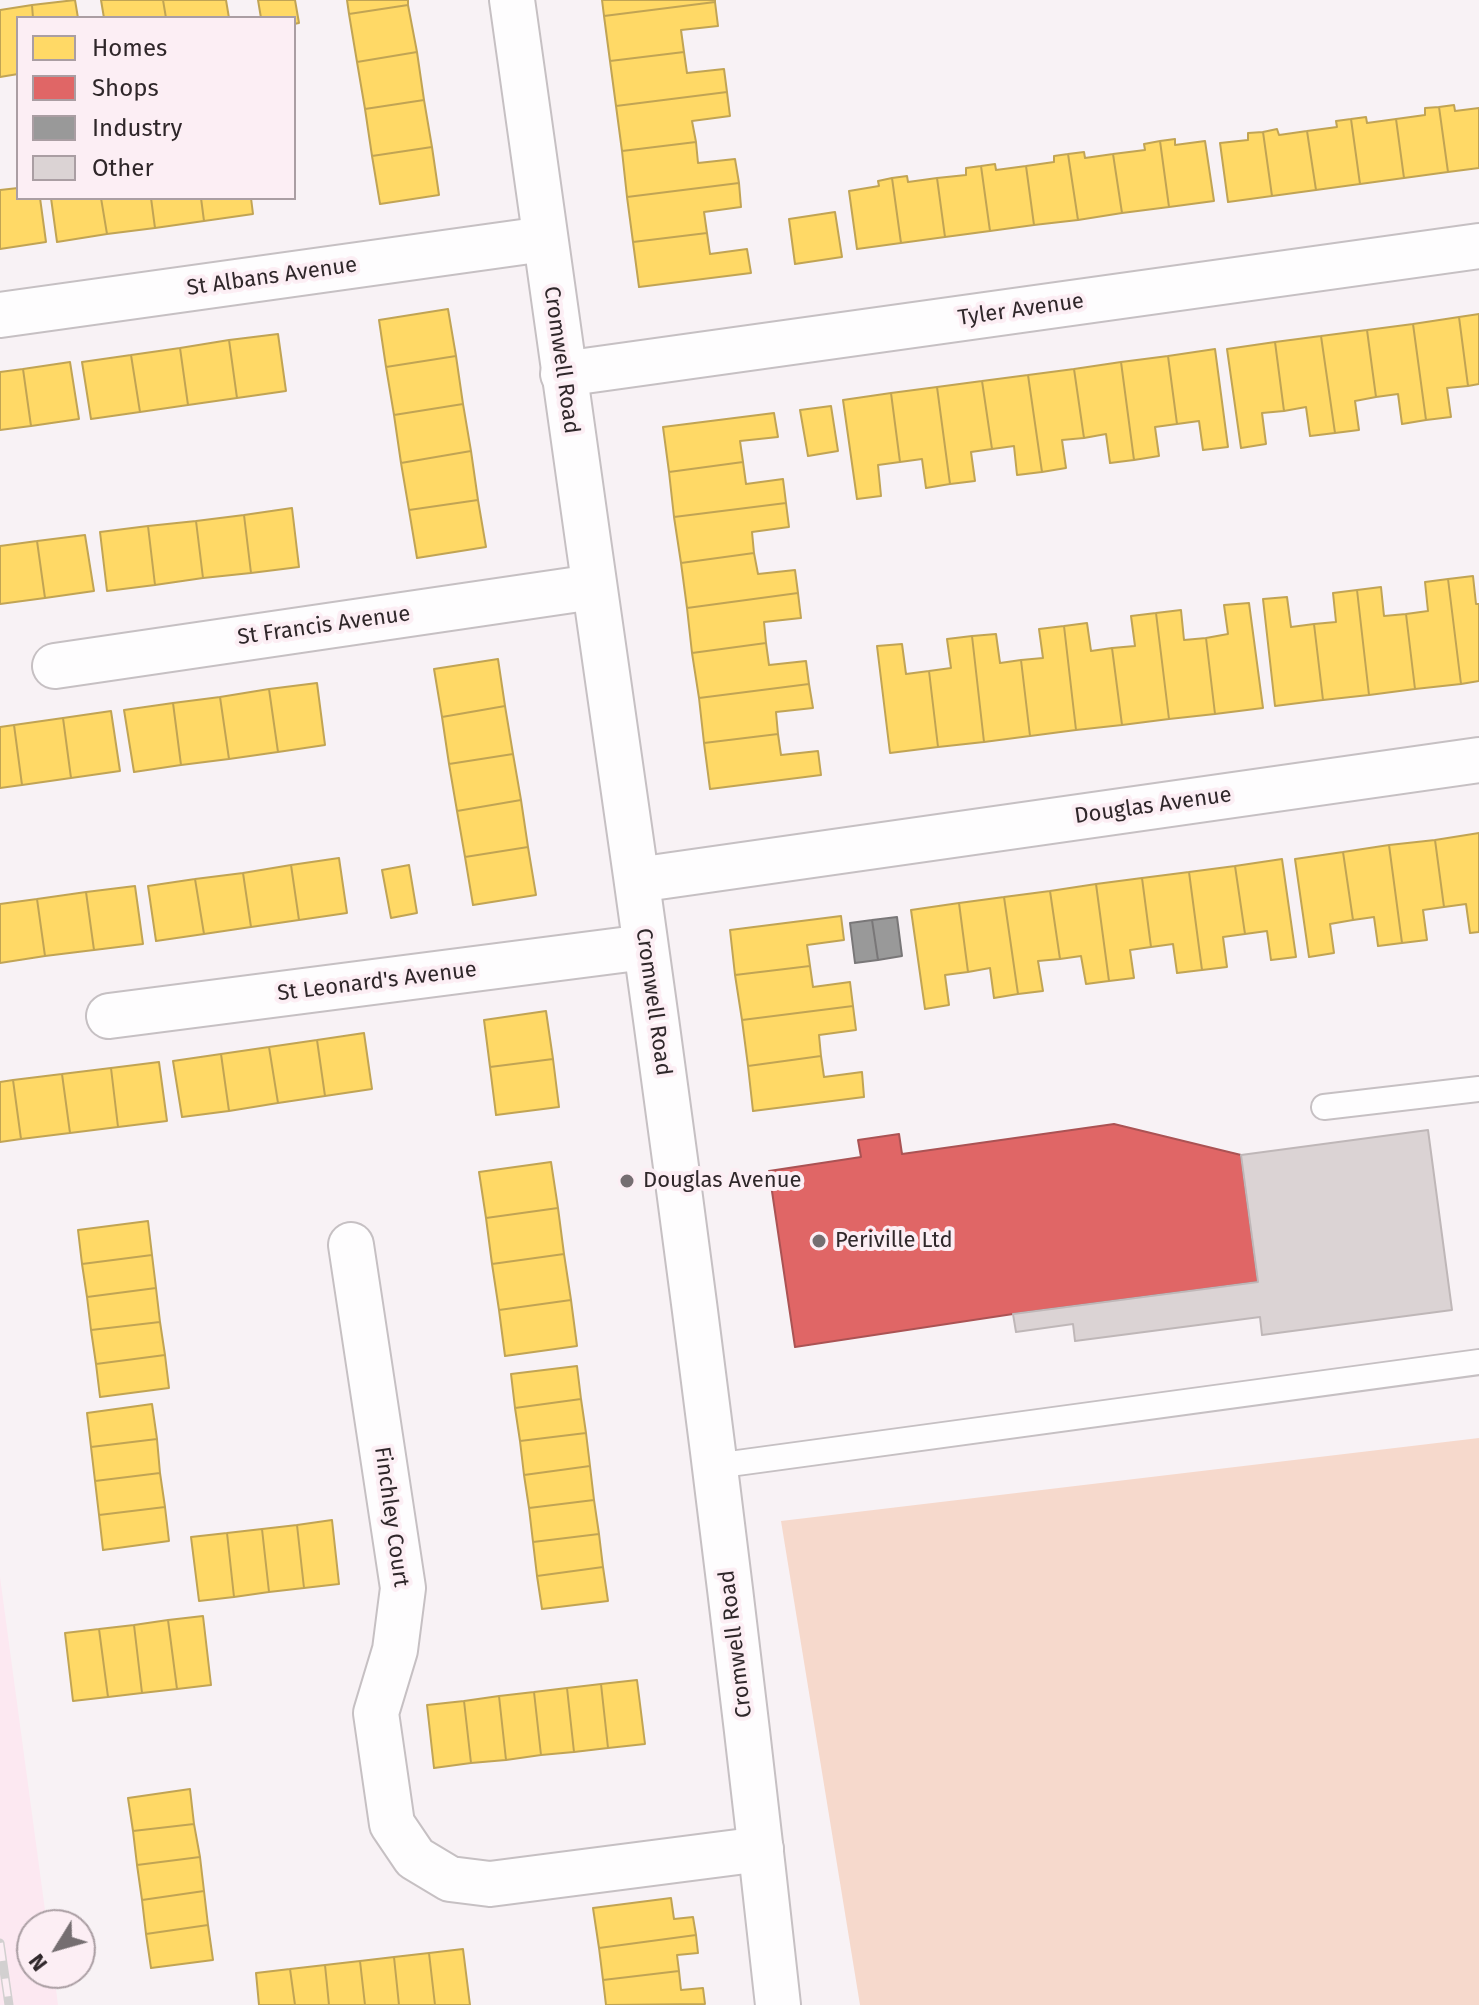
<!DOCTYPE html>
<style>
body{margin:0}
#map{position:relative;width:1479px;height:2005px;overflow:hidden;background:#f8f2f5;font-family:"Fira Sans",sans-serif}
canvas{display:block}
.legend{position:absolute;left:16px;top:16px;width:280px;height:184px;box-sizing:border-box;background:#fceef4;border:2px solid #aa9ea3;margin:0;padding:10px 14px;list-style:none;font-size:24px;color:#2f272a}
.legend li{display:flex;align-items:center;gap:16px;height:40px}
.legend b{width:40px;border:2px solid #aa9ea3}
.north{position:absolute;left:16px;top:1909px;width:80px;height:80px;box-sizing:border-box;background:#fceef4;border:2px solid #aa9ea3;border-radius:50%;rotate:233deg;font-size:22px;font-weight:700;line-height:32px;text-align:center;color:#2f272a}
.north::after{content:'';display:block;margin:auto;width:28px;height:36px;background:#756e71;clip-path:polygon(50% 0,100% 100%,50% 72%,0 100%)}
</style>
<div id="map">
<canvas width="1479" height="2005"></canvas>
<ul class="legend">
<li><b style="height:22px;background:#ffd966"></b>Homes</li>
<li><b style="height:22px;background:#e06666"></b>Shops</li>
<li><b style="height:22px;background:#999"></b>Industry</li>
<li><b style="height:22px;background:#dbd3d4"></b>Other</li>
</ul>
<div class="north">N</div>
</div>
<script>
const ctx = document.querySelector('canvas').getContext('2d');
ctx.lineJoin = 'round';
function fillPath(path, color) { ctx.fillStyle = color; ctx.fill(path, 'evenodd'); }
function stroke(path, color, width, dash) { ctx.strokeStyle = color; ctx.lineWidth = width; ctx.lineCap = dash ? 'butt' : 'round'; ctx.setLineDash(dash || []); ctx.stroke(path); }
function write(font, color, halo, rows, align = 'center') {
  ctx.font = font + ' "Fira Sans",sans-serif'; ctx.lineWidth = 8; ctx.setLineDash([]); ctx.textBaseline = 'middle'; ctx.strokeStyle = halo; ctx.fillStyle = color; for (const [text, x, y, turn = 0] of rows) {
    ctx.save(); ctx.translate(x, y); ctx.rotate((+turn || 0) * Math.PI / 180); ctx.textAlign = isNaN(turn) ? turn : align; if (halo) ctx.strokeText(text, 0, 0); ctx.fillText(text, 0, 0); ctx.restore();
  }
}
const built = new Path2D(`
 M 0,1577 L 47,1925 L 32,1925 L 32,1973 L 54,1973 L 58,2005 L 0,2005 Z`);
const green = new Path2D(`
 M 1479,1438 L 1479,2005 L 860,2005 L 781,1521 Z`);
const homes = new Path2D(`
 M 75,0 L 78,18 L 33,18 L 32,5 Z
 M 101,0 L 163,0 L 166,18 L 104,18 Z
 M 163,0 L 226,0 L 229,18 L 166,18 Z
 M 258,0 L 295,0 L 299,23 L 294,24 L 294,18 L 261,18 Z
 M 347,0 L 408,0 L 408,5 L 349,14 Z
 M 602,0 L 715,0 L 715,2 L 604,16 Z
 M 715,2 L 718,26 L 681,30 L 684,52 L 610,61 L 604,16 Z
 M 32,5 L 33,18 L 18,18 L 18,74 L 0,77 L 0,10 Z
 M 408,5 L 417,52 L 357,62 L 349,14 Z
 M 417,52 L 424,100 L 365,109 L 357,62 Z
 M 684,52 L 687,73 L 724,69 L 727,92 L 616,106 L 610,61 Z
 M 727,92 L 730,116 L 692,121 L 696,142 L 622,151 L 616,106 Z
 M 424,100 L 432,147 L 372,156 L 365,109 Z
 M 1454,105 L 1455,111 L 1479,108 L 1479,168 L 1448,172 L 1439,107 Z
 M 1439,107 L 1448,172 L 1404,178 L 1396,119 L 1425,115 L 1425,108 Z
 M 1366,117 L 1367,123 L 1396,119 L 1404,178 L 1360,184 L 1351,119 Z
 M 1351,119 L 1360,184 L 1316,190 L 1307,131 L 1337,127 L 1336,121 Z
 M 1277,129 L 1279,135 L 1307,131 L 1316,190 L 1272,196 L 1263,132 Z
 M 1263,132 L 1272,196 L 1228,202 L 1220,143 L 1248,140 L 1248,133 Z
 M 1175,139 L 1175,145 L 1205,141 L 1214,201 L 1169,207 L 1160,141 Z
 M 1160,141 L 1169,207 L 1122,213 L 1113,154 L 1145,150 L 1144,144 Z
 M 696,142 L 698,163 L 735,159 L 739,183 L 627,197 L 622,151 Z
 M 432,147 L 439,195 L 380,204 L 372,156 Z
 M 1084,152 L 1085,158 L 1113,154 L 1122,213 L 1078,220 L 1068,154 Z
 M 1068,154 L 1078,220 L 1034,225 L 1026,166 L 1054,162 L 1054,156 Z
 M 995,164 L 996,170 L 1026,166 L 1034,225 L 990,231 L 981,166 Z
 M 981,166 L 990,231 L 945,237 L 937,178 L 966,175 L 966,168 Z
 M 907,176 L 908,182 L 937,178 L 945,237 L 901,243 L 892,178 Z
 M 892,178 L 901,243 L 857,249 L 849,191 L 879,186 L 878,181 Z
 M 739,183 L 741,207 L 704,212 L 707,233 L 633,242 L 627,197 Z
 M 18,188 L 18,198 L 40,198 L 46,242 L 0,249 L 0,190 Z
 M 51,198 L 101,198 L 107,234 L 57,242 Z
 M 101,198 L 151,198 L 155,228 L 107,234 Z
 M 151,198 L 201,198 L 204,221 L 155,228 Z
 M 201,198 L 251,198 L 253,214 L 204,221 Z
 M 835,212 L 842,257 L 795,264 L 789,219 Z
 M 707,233 L 710,254 L 747,249 L 751,273 L 639,287 L 633,242 Z
 M 448,309 L 456,356 L 386,367 L 379,320 Z
 M 1479,314 L 1479,384 L 1468,386 L 1459,317 Z
 M 1459,317 L 1468,386 L 1447,388 L 1451,417 L 1426,420 L 1413,324 Z
 M 1413,324 L 1426,420 L 1402,424 L 1398,394 L 1376,397 L 1367,330 Z
 M 1367,330 L 1376,397 L 1355,401 L 1359,430 L 1335,433 L 1321,336 Z
 M 278,334 L 286,391 L 237,398 L 229,340 Z
 M 1321,336 L 1335,433 L 1310,436 L 1306,407 L 1284,411 L 1275,342 Z
 M 229,340 L 237,398 L 188,405 L 180,348 Z
 M 1275,342 L 1284,411 L 1262,413 L 1266,444 L 1241,448 L 1227,349 Z
 M 180,348 L 188,405 L 140,412 L 131,355 Z
 M 1215,349 L 1228,447 L 1203,450 L 1199,421 L 1177,424 L 1168,356 Z
 M 131,355 L 140,412 L 91,419 L 82,362 Z
 M 456,356 L 463,404 L 394,415 L 386,367 Z
 M 1168,356 L 1177,424 L 1155,427 L 1159,456 L 1134,460 L 1121,362 Z
 M 70,362 L 79,419 L 31,426 L 23,369 Z
 M 1121,362 L 1134,460 L 1110,463 L 1106,434 L 1084,438 L 1074,369 Z
 M 23,369 L 31,426 L 0,430 L 0,372 Z
 M 1074,369 L 1084,438 L 1062,440 L 1066,468 L 1042,472 L 1028,375 Z
 M 1028,375 L 1042,472 L 1017,475 L 1014,446 L 992,449 L 982,381 Z
 M 982,381 L 992,449 L 971,452 L 975,481 L 950,484 L 937,387 Z
 M 937,387 L 950,484 L 926,488 L 922,459 L 900,462 L 891,393 Z
 M 891,393 L 900,462 L 878,465 L 881,496 L 857,499 L 843,400 Z
 M 463,404 L 471,451 L 401,463 L 394,415 Z
 M 831,406 L 838,451 L 808,456 L 800,410 Z
 M 774,413 L 778,437 L 740,441 L 743,462 L 669,472 L 663,427 Z
 M 471,451 L 478,500 L 409,510 L 401,463 Z
 M 743,462 L 746,484 L 783,479 L 786,503 L 674,517 L 669,472 Z
 M 478,500 L 486,547 L 417,558 L 409,510 Z
 M 786,503 L 789,527 L 752,532 L 754,553 L 681,563 L 674,517 Z
 M 292,508 L 299,567 L 251,573 L 244,515 Z
 M 244,515 L 251,573 L 203,578 L 196,521 Z
 M 196,521 L 203,578 L 155,585 L 148,526 Z
 M 148,526 L 155,585 L 107,591 L 100,532 Z
 M 85,535 L 94,591 L 45,598 L 37,541 Z
 M 37,541 L 45,598 L 0,604 L 0,546 Z
 M 754,553 L 758,574 L 795,570 L 798,593 L 687,608 L 681,563 Z
 M 1473,576 L 1476,604 L 1479,604 L 1479,681 L 1461,684 L 1448,579 Z
 M 1448,579 L 1461,684 L 1415,689 L 1406,614 L 1428,611 L 1425,582 Z
 M 1381,587 L 1384,616 L 1406,614 L 1415,689 L 1369,695 L 1357,590 Z
 M 1357,590 L 1369,695 L 1323,700 L 1314,624 L 1336,622 L 1333,593 Z
 M 798,593 L 801,618 L 764,622 L 766,643 L 692,653 L 687,608 Z
 M 1287,597 L 1291,627 L 1314,624 L 1323,700 L 1275,706 L 1263,599 Z
 M 1249,603 L 1263,708 L 1215,714 L 1206,638 L 1228,634 L 1224,605 Z
 M 1181,610 L 1184,640 L 1206,638 L 1215,714 L 1169,719 L 1156,613 Z
 M 1156,613 L 1169,719 L 1122,725 L 1112,648 L 1135,646 L 1131,616 Z
 M 1087,623 L 1091,651 L 1112,648 L 1122,725 L 1076,730 L 1064,626 Z
 M 1064,626 L 1076,730 L 1030,736 L 1021,660 L 1043,658 L 1039,629 Z
 M 996,634 L 1000,663 L 1021,660 L 1030,736 L 984,742 L 972,636 Z
 M 972,636 L 984,742 L 938,747 L 929,671 L 951,668 L 947,639 Z
 M 766,643 L 769,665 L 806,661 L 809,684 L 699,698 L 692,653 Z
 M 902,644 L 906,674 L 929,671 L 938,747 L 890,753 L 877,646 Z
 M 498,659 L 505,706 L 442,717 L 434,669 Z
 M 317,683 L 325,745 L 278,752 L 269,689 Z
 M 809,684 L 813,708 L 776,712 L 778,734 L 704,743 L 699,698 Z
 M 269,689 L 278,752 L 229,759 L 220,697 Z
 M 220,697 L 229,759 L 181,765 L 173,703 Z
 M 173,703 L 181,765 L 134,772 L 124,710 Z
 M 505,706 L 513,754 L 449,764 L 442,717 Z
 M 111,711 L 120,771 L 71,778 L 63,718 Z
 M 63,718 L 71,778 L 22,785 L 14,725 Z
 M 14,725 L 22,785 L 0,788 L 0,727 Z
 M 778,734 L 781,755 L 818,751 L 821,775 L 710,789 L 704,743 Z
 M 513,754 L 521,800 L 457,811 L 449,764 Z
 M 521,800 L 528,847 L 465,857 L 457,811 Z
 M 1479,833 L 1479,932 L 1470,933 L 1466,904 L 1444,907 L 1435,840 Z
 M 1435,840 L 1444,907 L 1423,910 L 1427,940 L 1402,943 L 1389,845 Z
 M 1389,845 L 1402,943 L 1378,946 L 1374,917 L 1353,920 L 1343,852 Z
 M 528,847 L 536,895 L 473,905 L 465,857 Z
 M 1343,852 L 1353,920 L 1330,924 L 1334,953 L 1309,957 L 1295,859 Z
 M 339,858 L 347,913 L 299,920 L 291,865 Z
 M 1282,859 L 1296,957 L 1271,960 L 1267,931 L 1245,934 L 1235,866 Z
 M 291,865 L 299,920 L 251,927 L 243,873 Z
 M 409,865 L 417,913 L 391,918 L 382,870 Z
 M 1235,866 L 1245,934 L 1223,937 L 1227,967 L 1202,970 L 1189,872 Z
 M 1189,872 L 1202,970 L 1177,973 L 1173,944 L 1151,947 L 1142,878 Z
 M 243,873 L 251,927 L 204,934 L 195,879 Z
 M 1142,878 L 1151,947 L 1130,950 L 1134,978 L 1109,981 L 1096,884 Z
 M 195,879 L 204,934 L 156,941 L 148,886 Z
 M 1096,884 L 1109,981 L 1086,984 L 1081,956 L 1060,959 L 1050,891 Z
 M 135,886 L 143,944 L 94,950 L 86,892 Z
 M 1050,891 L 1060,959 L 1038,961 L 1043,991 L 1018,994 L 1004,897 Z
 M 86,892 L 94,950 L 45,956 L 37,899 Z
 M 1004,897 L 1018,994 L 994,998 L 990,968 L 968,972 L 959,903 Z
 M 37,899 L 45,956 L 0,963 L 0,904 Z
 M 959,903 L 968,972 L 945,975 L 949,1005 L 925,1009 L 911,910 Z
 M 841,916 L 844,940 L 807,945 L 810,966 L 735,975 L 730,930 Z
 M 810,966 L 813,987 L 850,982 L 853,1006 L 742,1020 L 735,975 Z
 M 853,1006 L 856,1030 L 819,1035 L 821,1056 L 748,1066 L 742,1020 Z
 M 546,1011 L 553,1059 L 490,1067 L 484,1020 Z
 M 364,1033 L 372,1089 L 325,1096 L 317,1040 Z
 M 317,1040 L 325,1096 L 278,1103 L 269,1047 Z
 M 269,1047 L 278,1103 L 229,1111 L 221,1054 Z
 M 221,1054 L 229,1111 L 182,1117 L 173,1061 Z
 M 821,1056 L 824,1077 L 862,1072 L 864,1097 L 753,1111 L 748,1066 Z
 M 553,1059 L 559,1107 L 496,1115 L 490,1067 Z
 M 159,1062 L 167,1121 L 118,1127 L 111,1068 Z
 M 111,1068 L 118,1127 L 70,1133 L 62,1074 Z
 M 62,1074 L 70,1133 L 21,1139 L 13,1080 Z
 M 13,1080 L 21,1139 L 0,1142 L 0,1082 Z
 M 551,1162 L 558,1208 L 486,1218 L 479,1172 Z
 M 558,1208 L 564,1254 L 492,1264 L 486,1218 Z
 M 148,1221 L 152,1255 L 82,1264 L 78,1230 Z
 M 564,1254 L 571,1300 L 499,1310 L 492,1264 Z
 M 152,1255 L 156,1288 L 87,1297 L 82,1264 Z
 M 156,1288 L 160,1322 L 91,1330 L 87,1297 Z
 M 571,1300 L 577,1346 L 505,1356 L 499,1310 Z
 M 160,1322 L 165,1355 L 96,1364 L 91,1330 Z
 M 165,1355 L 169,1388 L 100,1397 L 96,1364 Z
 M 577,1366 L 581,1399 L 515,1408 L 511,1374 Z
 M 581,1399 L 586,1433 L 520,1441 L 515,1408 Z
 M 152,1404 L 157,1439 L 91,1447 L 87,1413 Z
 M 586,1433 L 590,1466 L 524,1475 L 520,1441 Z
 M 157,1439 L 160,1473 L 95,1481 L 91,1447 Z
 M 590,1466 L 594,1500 L 529,1508 L 524,1475 Z
 M 160,1473 L 165,1507 L 99,1515 L 95,1481 Z
 M 594,1500 L 599,1534 L 533,1542 L 529,1508 Z
 M 165,1507 L 169,1541 L 103,1550 L 99,1515 Z
 M 332,1520 L 339,1584 L 304,1588 L 297,1525 Z
 M 297,1525 L 304,1588 L 269,1592 L 262,1529 Z
 M 262,1529 L 269,1592 L 234,1597 L 227,1533 Z
 M 227,1533 L 234,1597 L 199,1601 L 191,1537 Z
 M 599,1534 L 603,1567 L 537,1576 L 533,1542 Z
 M 603,1567 L 608,1601 L 542,1609 L 537,1576 Z
 M 203,1616 L 211,1685 L 177,1689 L 168,1620 Z
 M 168,1620 L 177,1689 L 142,1693 L 134,1625 Z
 M 134,1625 L 142,1693 L 108,1697 L 99,1629 Z
 M 99,1629 L 108,1697 L 73,1701 L 65,1633 Z
 M 637,1680 L 645,1744 L 608,1748 L 601,1684 Z
 M 601,1684 L 608,1748 L 574,1752 L 567,1688 Z
 M 567,1688 L 574,1752 L 541,1755 L 534,1692 Z
 M 534,1692 L 541,1755 L 506,1760 L 499,1696 Z
 M 499,1696 L 506,1760 L 471,1763 L 464,1701 Z
 M 464,1701 L 471,1763 L 434,1768 L 427,1705 Z
 M 190,1789 L 194,1824 L 133,1831 L 128,1798 Z
 M 194,1824 L 200,1857 L 137,1865 L 133,1831 Z
 M 200,1857 L 204,1891 L 142,1900 L 137,1865 Z
 M 204,1891 L 208,1925 L 146,1934 L 142,1900 Z
 M 671,1898 L 674,1919 L 693,1917 L 696,1935 L 599,1948 L 593,1908 Z
 M 208,1925 L 213,1960 L 151,1968 L 146,1934 Z
 M 696,1935 L 698,1953 L 677,1955 L 679,1971 L 603,1980 L 599,1948 Z
 M 463,1949 L 470,2005 L 435,2005 L 429,1953 Z
 M 429,1953 L 435,2005 L 399,2005 L 394,1957 Z
 M 394,1957 L 399,2005 L 365,2005 L 360,1961 Z
 M 360,1961 L 365,2005 L 329,2005 L 325,1965 Z
 M 325,1965 L 329,2005 L 295,2005 L 290,1969 Z
 M 290,1969 L 295,2005 L 259,2005 L 256,1973 Z
 M 679,1971 L 681,1990 L 703,1988 L 705,2004 L 606,2005 L 603,1980 Z`);
const shops = new Path2D(`
 M 1114,1124 L 1241,1155 L 1258,1282 L 1013,1314 L 795,1347 L 769,1171 L 861,1157 L 858,1140 L 899,1134 L 902,1154 Z`);
const industry = new Path2D(`
 M 897,917 L 902,956 L 878,960 L 872,920 Z
 M 872,920 L 878,960 L 855,963 L 850,923 Z`);
const building = new Path2D(`
 M 1428,1130 L 1452,1310 L 1262,1335 L 1260,1317 L 1075,1341 L 1073,1324 L 1016,1332 L 1013,1314 L 1258,1282 L 1241,1155 Z`);
const service = new Path2D(`
 M 1324,1107 L 1479,1089
 M 715,1466 L 1479,1362`);
const minor = new Path2D(`
 M 0,315 L 544,239
 M 563,374 L 1479,246
 M 55,666 L 593,587
 M 637,880 L 1479,760
 M 109,1016 L 645,947
 M 351,1245 L 403,1588 L 395,1650 L 376,1713 L 392,1824 L 415,1858 L 450,1879 L 490,1884 L 761,1849`);
const tertiary = new Path2D(`
 M 512,0 C 551,292 595,584 636,876 C 689,1251 737,1628 778,2005`);
const rail = new Path2D(`
 M 0,1943 L 9,2005`);
const markers = [
 [627,1181,8,"#756e71"],
 [819,1241,8,"#756e71"]
];
const streetNames = [
 ["St Albans Avenue",272,277,-8],
 ["Tyler Avenue",1021,310,-8],
 ["Cromwell Road",561,360,82],
 ["St Francis Avenue",324,626,-8],
 ["Douglas Avenue",1153,806,-8],
 ["St Leonard's Avenue",377,982,-7],
 ["Cromwell Road",653,1002,82],
 ["Finchley Court",391,1517,82],
 ["Cromwell Road",736,1644,-97]
];
const poiNames = [
 ["Douglas Avenue",643,1181],
 ["Periville Ltd",835,1241]
];
fillPath(built, '#fce8f1');
fillPath(green, '#f6d9cc');
fillPath(homes, '#ffd966');
stroke(homes, '#c1a454', 2);
fillPath(shops, '#e06666');
stroke(shops, '#ab5354', 2);
fillPath(industry, '#999');
stroke(industry, '#797778', 2);
fillPath(building, '#dbd3d4');
stroke(building, '#bfb7b8', 2);
stroke(service, '#c6c0c3', 28);
stroke(minor, '#c6c0c3', 48);
stroke(tertiary, '#c6c0c3', 48);
stroke(service, '#fefdfe', 24);
stroke(minor, '#fefdfe', 44);
stroke(tertiary, '#fefdfe', 44);
stroke(rail, '#d2d0d0', 9);
stroke(rail, '#fceef4', 6, [18]);
for (const [x, y, r, color] of markers) { const dot = new Path2D(); dot.arc(x, y, r, 0, 2 * Math.PI); ctx.fillStyle = color; ctx.fill(dot); stroke(dot, '#fceef4', 3); }
write('22px', '#2f272a', '#fceef4', streetNames);
write('22px', '#2f272a', '#fceef4', poiNames, 'left');
</script>
